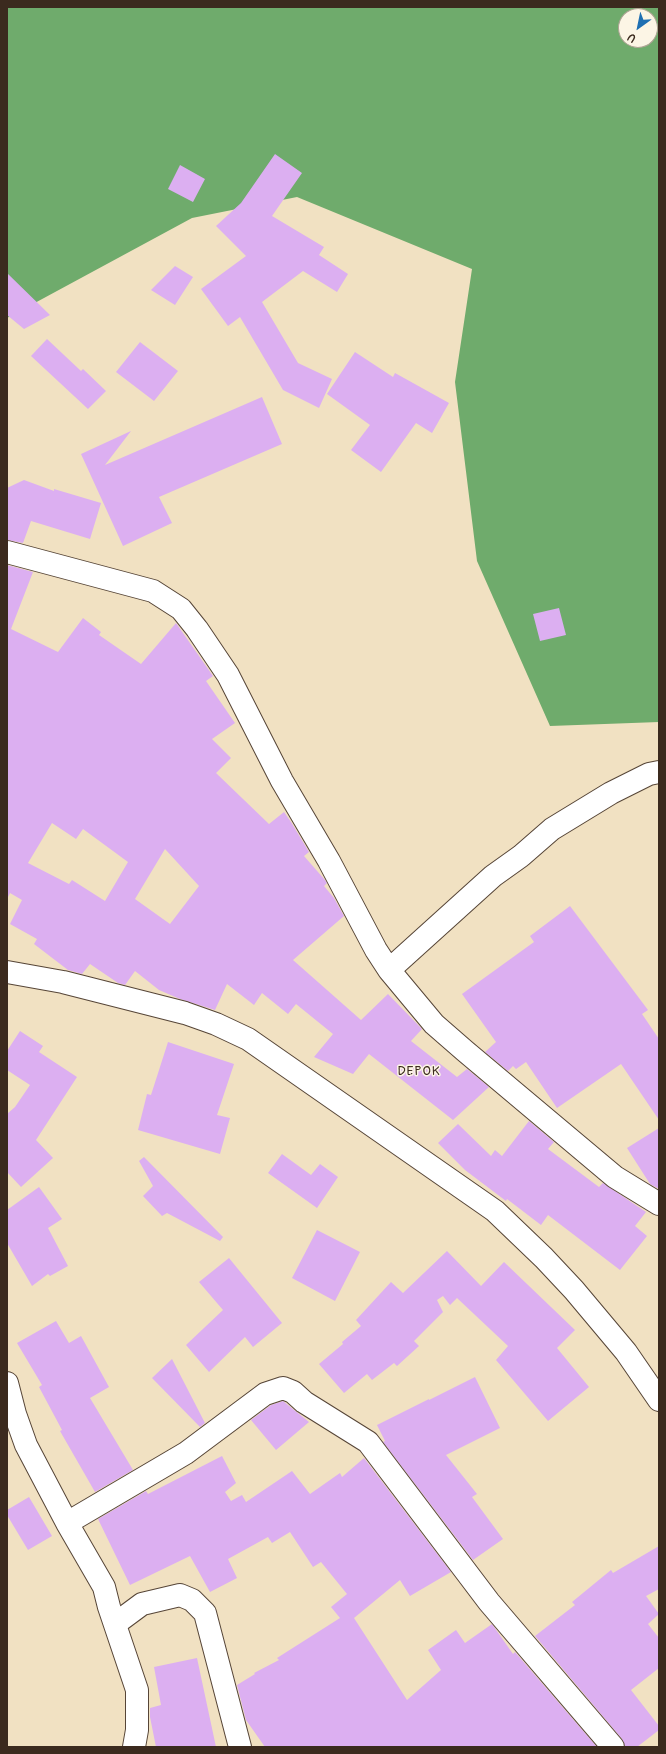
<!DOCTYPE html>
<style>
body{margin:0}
#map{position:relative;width:666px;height:1754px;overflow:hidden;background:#f1e1c2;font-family:Pangolin,sans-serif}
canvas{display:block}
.frame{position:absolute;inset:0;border:8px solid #3b2a1e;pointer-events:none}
.north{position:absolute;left:618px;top:8px;width:40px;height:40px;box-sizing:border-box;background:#fcf5e5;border:1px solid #afa495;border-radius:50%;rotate:213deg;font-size:11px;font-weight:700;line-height:16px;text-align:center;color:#3b2a1e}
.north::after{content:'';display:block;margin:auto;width:14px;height:18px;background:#1f6fb2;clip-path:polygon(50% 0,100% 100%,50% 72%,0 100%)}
</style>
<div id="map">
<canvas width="666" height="1754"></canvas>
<div class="frame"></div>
<div class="north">U</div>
</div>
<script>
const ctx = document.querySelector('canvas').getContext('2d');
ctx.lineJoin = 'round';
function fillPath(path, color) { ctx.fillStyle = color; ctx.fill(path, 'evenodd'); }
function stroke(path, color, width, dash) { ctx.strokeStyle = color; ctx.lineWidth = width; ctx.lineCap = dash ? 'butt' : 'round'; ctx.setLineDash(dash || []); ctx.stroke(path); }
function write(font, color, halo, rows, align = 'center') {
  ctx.font = font + ' Pangolin,sans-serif'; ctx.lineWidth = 3; ctx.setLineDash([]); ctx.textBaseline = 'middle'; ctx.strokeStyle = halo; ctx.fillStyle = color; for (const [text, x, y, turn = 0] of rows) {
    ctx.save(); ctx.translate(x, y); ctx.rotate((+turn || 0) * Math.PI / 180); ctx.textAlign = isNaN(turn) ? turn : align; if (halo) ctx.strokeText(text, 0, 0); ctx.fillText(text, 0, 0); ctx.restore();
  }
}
const forest = new Path2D(`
 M 7,7 L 659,7 L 659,722 L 550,726 L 477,561 L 455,382 L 472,269 L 297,197 L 192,218 L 7,318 ZM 626,16 L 650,16 L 650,40 L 626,40 Z`);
const building = new Path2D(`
 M 275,154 L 302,173 L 272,216 L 324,247 L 319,255 L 348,274 L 337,292 L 303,271 L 262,302 L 298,363 L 332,379 L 319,408 L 283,390 L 240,317 L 228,326 L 201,289 L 246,256 L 216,226 L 241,203 Z
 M 180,165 L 205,179 L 193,202 L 168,189 Z
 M 175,266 L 193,277 L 175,305 L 151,290 Z
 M 7,273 L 50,315 L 24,329 L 7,315 Z
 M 47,339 L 81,371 L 83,369 L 106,391 L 88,409 L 31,356 Z
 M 140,342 L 178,371 L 154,401 L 116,372 Z
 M 355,352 L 393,377 L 395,373 L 449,403 L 432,433 L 416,423 L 381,472 L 351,450 L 370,425 L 327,394 Z
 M 262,397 L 282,444 L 159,497 L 172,523 L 123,546 L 81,454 L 131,431 L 105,465 Z
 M 24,480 L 54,491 L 54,489 L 101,503 L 90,539 L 31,521 L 23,543 L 7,540 L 7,488 Z
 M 7,565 L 33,572 L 11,629 L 58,652 L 83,618 L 101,632 L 99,635 L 141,664 L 176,623 L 213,676 L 206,681 L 235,723 L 212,739 L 231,758 L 216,773 L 269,824 L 284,812 L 291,822 L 309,852 L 304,856 L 325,880 L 327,883 L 324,886 L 334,898 L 344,916 L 293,960 L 361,1020 L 388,994 L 422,1029 L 411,1041 L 457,1077 L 467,1069 L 489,1087 L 453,1120 L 369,1054 L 353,1074 L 314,1057 L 333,1034 L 296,1004 L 288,1014 L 262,993 L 254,1005 L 227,984 L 215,1010 L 180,999 L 159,990 L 135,971 L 125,985 L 118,983 L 90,964 L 82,974 L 68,970 L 34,944 L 37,939 L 10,924 L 22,900 L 10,893 L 7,899 ZM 52,823 L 76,839 L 83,829 L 128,862 L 105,901 L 72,880 L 69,884 L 28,863 ZM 165,849 L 199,886 L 170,924 L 135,899 Z
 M 559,608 L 566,635 L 540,641 L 533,614 Z
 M 570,906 L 648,1010 L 642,1014 L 659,1039 L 659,1120 L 621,1064 L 557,1108 L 526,1062 L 516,1069 L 513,1066 L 508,1071 L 485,1052 L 496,1042 L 462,994 L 534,942 L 530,936 Z
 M 20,1031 L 43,1046 L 39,1052 L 77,1077 L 36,1140 L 53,1158 L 21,1187 L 7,1172 L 7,1114 L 15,1107 L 30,1085 L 7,1070 L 7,1051 Z
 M 168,1042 L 234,1064 L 217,1115 L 230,1118 L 220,1154 L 138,1130 L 147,1094 L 151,1095 Z
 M 529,1121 L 554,1142 L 548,1149 L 599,1187 L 603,1183 L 646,1212 L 635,1226 L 647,1236 L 620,1270 L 548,1215 L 541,1225 L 507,1199 L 506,1201 L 465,1170 L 438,1143 L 458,1124 L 491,1156 L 495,1150 L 502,1156 Z
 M 659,1128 L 659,1189 L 650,1184 L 627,1148 Z
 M 282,1154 L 311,1175 L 320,1164 L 338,1177 L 317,1208 L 268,1173 Z
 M 144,1157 L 223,1237 L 220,1241 L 167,1213 L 162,1216 L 143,1196 L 153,1186 L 139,1161 Z
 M 39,1187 L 62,1219 L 48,1228 L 68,1266 L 50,1276 L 48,1274 L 32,1286 L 7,1243 L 7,1210 Z
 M 317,1230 L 360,1252 L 335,1301 L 292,1278 Z
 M 447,1251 L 481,1286 L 504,1262 L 575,1330 L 557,1348 L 589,1387 L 548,1421 L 496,1360 L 508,1346 L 457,1298 L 450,1305 L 443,1296 L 437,1300 L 443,1312 L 414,1341 L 419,1346 L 397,1366 L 394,1363 L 372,1380 L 367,1374 L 344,1393 L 319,1364 L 343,1344 L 342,1342 L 361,1326 L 356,1320 L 391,1282 L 403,1293 Z
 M 229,1258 L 282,1323 L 253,1347 L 245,1337 L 209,1372 L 186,1345 L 223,1310 L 199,1282 Z
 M 56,1321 L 69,1343 L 81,1336 L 109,1387 L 90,1398 L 133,1470 L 95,1492 L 60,1431 L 62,1430 L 39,1387 L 42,1385 L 17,1343 Z
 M 172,1359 L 205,1423 L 200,1427 L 152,1378 Z
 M 475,1377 L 500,1428 L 446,1455 L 477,1494 L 472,1497 L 503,1539 L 473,1560 L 383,1442 L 385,1441 L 377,1425 L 429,1399 L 429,1400 Z
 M 283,1401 L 309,1422 L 276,1450 L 251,1420 L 271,1405 Z
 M 222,1456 L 236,1483 L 225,1492 L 231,1501 L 242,1495 L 246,1502 L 292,1471 L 310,1494 L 340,1473 L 342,1477 L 364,1458 L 451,1572 L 410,1596 L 400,1580 L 354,1618 L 407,1700 L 441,1670 L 428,1650 L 456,1630 L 465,1643 L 492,1624 L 513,1654 L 515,1652 L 597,1747 L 265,1747 L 246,1720 L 237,1685 L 255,1674 L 254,1673 L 279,1660 L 277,1658 L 340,1618 L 331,1607 L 347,1594 L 321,1562 L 313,1567 L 290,1532 L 272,1543 L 268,1537 L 228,1559 L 237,1578 L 210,1592 L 190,1556 L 130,1585 L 98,1519 L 146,1491 L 148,1494 Z
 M 29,1497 L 52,1536 L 28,1550 L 7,1515 L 7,1510 Z
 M 659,1546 L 659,1589 L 646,1596 L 659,1614 L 648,1624 L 659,1638 L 659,1668 L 631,1690 L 659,1726 L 659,1730 L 637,1747 L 625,1747 L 622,1739 L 535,1636 L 575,1605 L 572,1602 L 611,1570 L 613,1573 Z
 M 197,1658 L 216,1747 L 156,1747 L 150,1717 L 150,1708 L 161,1705 L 154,1667 Z`);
const minor = new Path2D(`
 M 7,552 L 153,591 L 181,609 L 197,629 L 228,675 L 282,781 L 329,861 L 376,950 L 389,970
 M 659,772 L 649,774 L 611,793 L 552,829 L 521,856 L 493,876 L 389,970 L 434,1024 L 465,1051 L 615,1177 L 659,1204
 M 7,972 L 63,982 L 185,1013 L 216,1024 L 248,1039 L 495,1211 L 544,1258 L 574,1290 L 626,1352 L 659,1400
 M 7,1383 L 15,1414 L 26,1445 L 67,1523 L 104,1587 L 109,1607 L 137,1690 L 137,1730 L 134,1747
 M 67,1523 L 186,1453 L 265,1394 L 283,1388 L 293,1392 L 304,1402 L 368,1442 L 489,1602 L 613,1747
 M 115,1624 L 142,1604 L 180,1595 L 192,1600 L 205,1613 L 240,1747`);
const quarterNames = [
 ["DEPOK",419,1072]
];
fillPath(forest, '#6fab6c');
fillPath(building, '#dcaff1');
stroke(minor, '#564537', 24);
stroke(minor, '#fff', 22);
ctx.letterSpacing = '1px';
write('13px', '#3b2a1e', '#fcf5e5', quarterNames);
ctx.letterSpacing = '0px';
</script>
